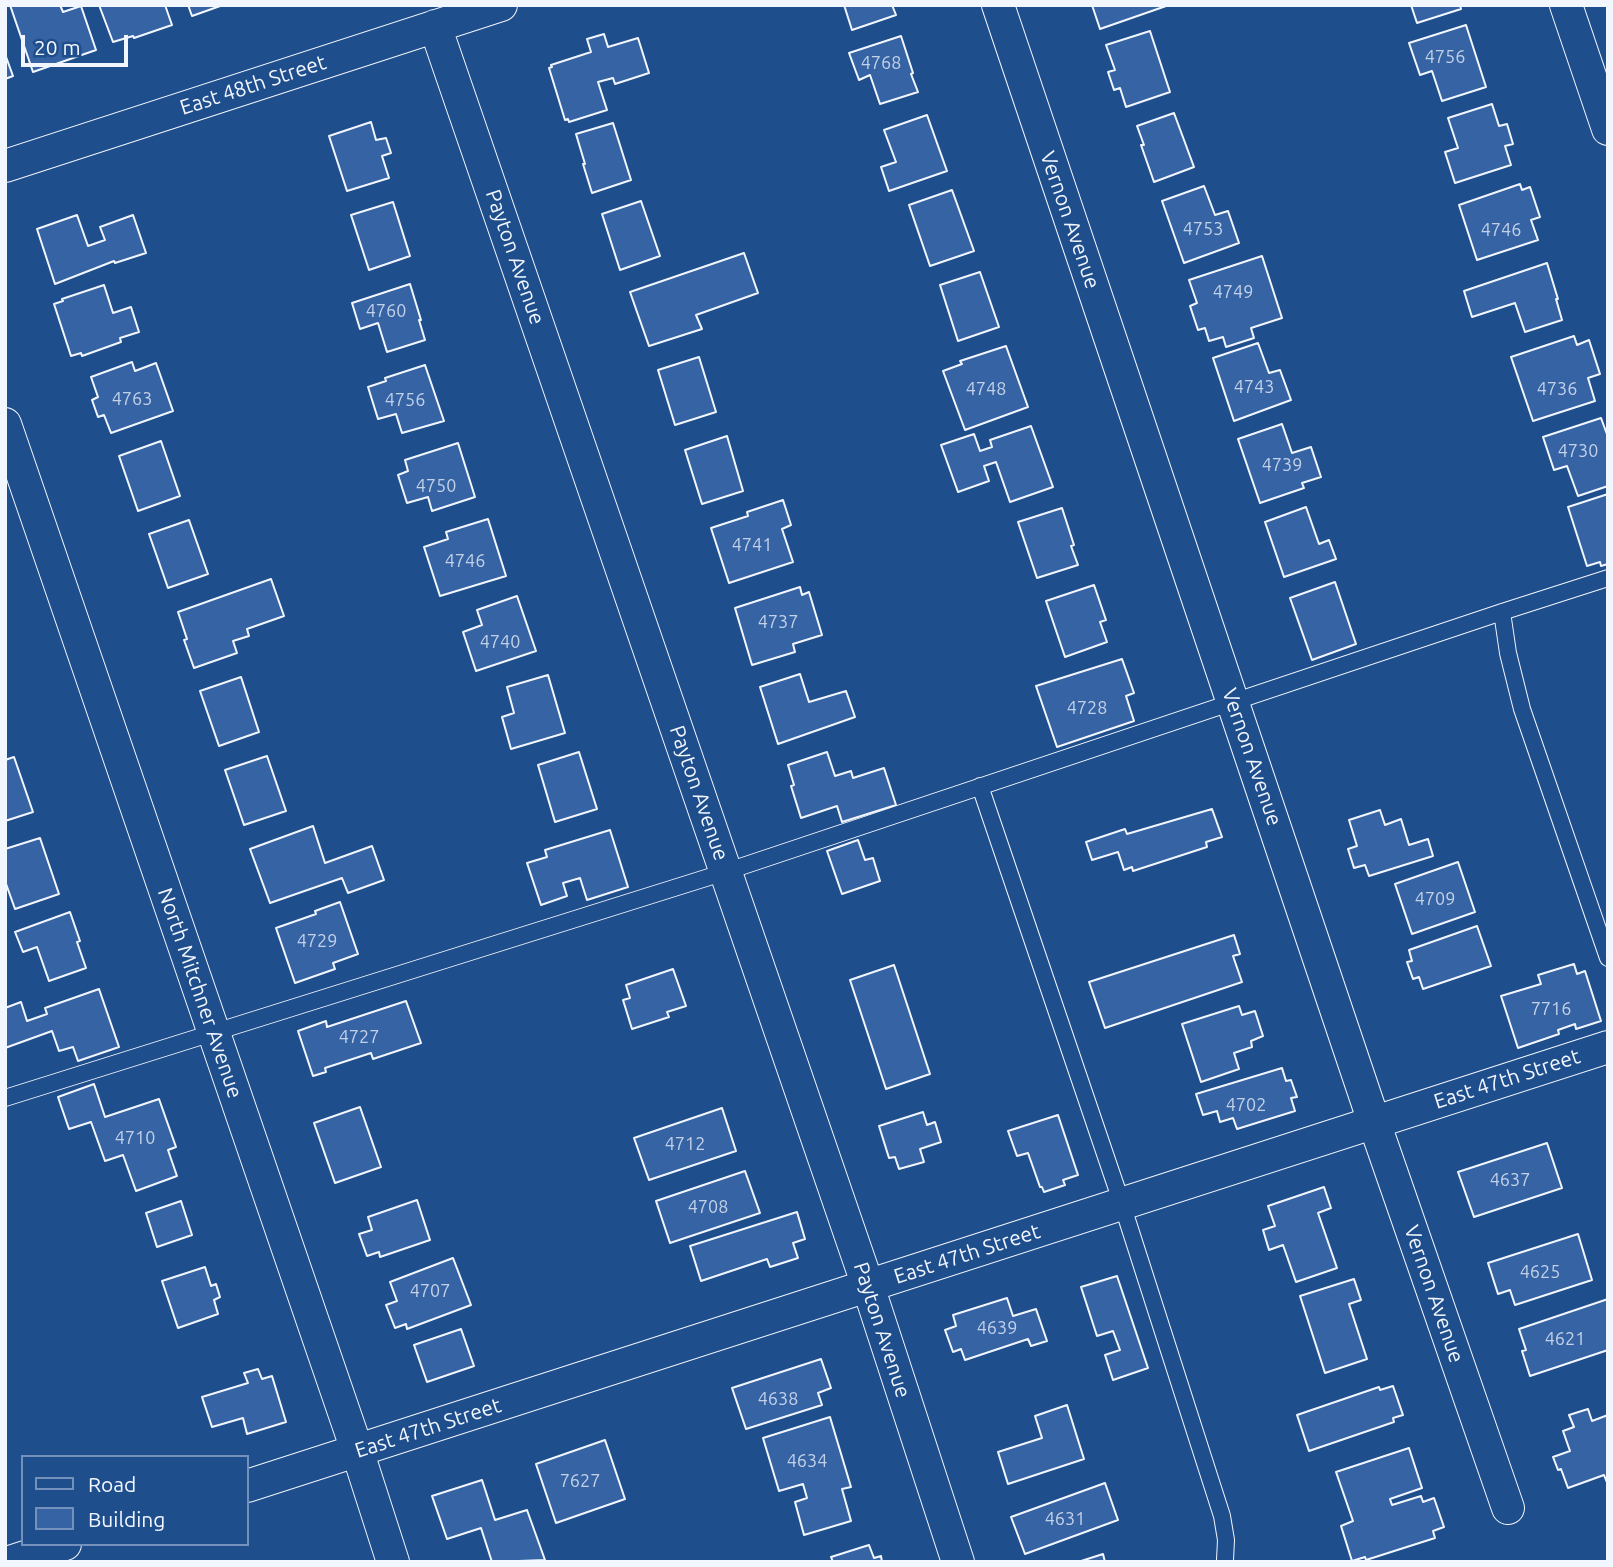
<!DOCTYPE html>
<style>
body{margin:0}
#map{position:relative;width:1613px;height:1567px;overflow:hidden;background:#1f4e8c;font-family:Ubuntu,sans-serif}
canvas{display:block}
.frame{position:absolute;inset:0;border:7px solid #f2f6ff;pointer-events:none}
.legend{position:absolute;left:21px;top:1455px;width:228px;height:91px;box-sizing:border-box;background:#1f4e8c;border:2px solid #7391ba;margin:0;padding:9px 12px;list-style:none;font-size:21px;color:#f2f6ff}
.legend li{display:flex;align-items:center;gap:14px;height:35px}
.legend b{width:35px;border:2px solid #7391ba}
.scale{position:absolute;left:21px;top:35px;width:107px;height:32px;box-sizing:border-box;border:4px solid #f2f6ff;border-top:0;padding-left:9px;font-size:21px;line-height:24px;white-space:nowrap;color:#f2f6ff;-webkit-text-stroke:5px #1f4e8c;paint-order:stroke}
</style>
<div id="map">
<canvas width="1613" height="1567"></canvas>
<div class="frame"></div>
<ul class="legend">
<li><b style="height:9px;background:#1f4e8c"></b>Road</li>
<li><b style="height:19px;background:#3563a3"></b>Building</li>
</ul>
<div class="scale">20 m</div>
</div>
<script>
const ctx = document.querySelector('canvas').getContext('2d');
ctx.lineJoin = 'round';
function fillPath(path, color) { ctx.fillStyle = color; ctx.fill(path, 'evenodd'); }
function stroke(path, color, width, dash) { ctx.strokeStyle = color; ctx.lineWidth = width; ctx.lineCap = dash ? 'butt' : 'round'; ctx.setLineDash(dash || []); ctx.stroke(path); }
function write(font, color, halo, rows, align = 'center') {
  ctx.font = font + ' Ubuntu,sans-serif'; ctx.lineWidth = 5; ctx.setLineDash([]); ctx.textBaseline = 'middle'; ctx.strokeStyle = halo; ctx.fillStyle = color; for (const [text, x, y, turn = 0] of rows) {
    ctx.save(); ctx.translate(x, y); ctx.rotate((+turn || 0) * Math.PI / 180); ctx.textAlign = isNaN(turn) ? turn : align; if (halo) ctx.strokeText(text, 0, 0); ctx.fillText(text, 0, 0); ctx.restore();
  }
}
const building = new Path2D(`
 M 10,5 L 60,5 L 63,12 L 81,6 L 96,50 L 33,72 Z
 M 99,5 L 165,5 L 172,25 L 134,38 L 133,36 L 113,42 Z
 M 188,5 L 223,5 L 192,16 Z
 M 844,5 L 892,5 L 896,15 L 852,30 Z
 M 1092,5 L 1169,5 L 1100,29 Z
 M 1411,5 L 1460,5 L 1461,9 L 1417,23 Z
 M 1466,25 L 1486,87 L 1442,101 L 1432,71 L 1420,75 L 1409,43 Z
 M 1150,31 L 1170,92 L 1126,107 L 1120,88 L 1114,90 L 1108,72 L 1115,70 L 1106,45 Z
 M 604,34 L 608,47 L 638,38 L 649,73 L 615,84 L 613,78 L 598,82 L 607,110 L 569,122 L 568,119 L 565,120 L 549,68 L 552,67 L 551,65 L 591,52 L 587,39 Z
 M 901,36 L 913,73 L 911,74 L 918,92 L 880,104 L 870,75 L 859,80 L 849,53 Z
 M 5,54 L 13,76 L 5,79 Z
 M 1492,104 L 1499,126 L 1507,124 L 1513,144 L 1505,146 L 1511,165 L 1455,183 L 1445,152 L 1458,148 L 1448,118 Z
 M 1174,113 L 1194,167 L 1154,182 L 1141,145 L 1144,145 L 1137,126 Z
 M 927,115 L 947,171 L 889,191 L 881,167 L 896,162 L 884,130 Z
 M 371,122 L 376,140 L 386,138 L 391,153 L 382,156 L 389,178 L 347,191 L 329,136 Z
 M 613,123 L 631,180 L 592,193 L 583,164 L 585,164 L 576,134 Z
 M 1520,184 L 1522,190 L 1530,187 L 1540,217 L 1531,220 L 1538,240 L 1477,260 L 1459,205 Z
 M 1204,186 L 1215,215 L 1228,211 L 1239,243 L 1184,263 L 1162,201 Z
 M 952,190 L 974,251 L 930,266 L 909,205 Z
 M 641,201 L 660,256 L 620,270 L 602,214 Z
 M 393,202 L 410,256 L 369,270 L 351,215 Z
 M 77,215 L 88,246 L 105,240 L 100,227 L 133,215 L 146,253 L 115,263 L 114,261 L 55,284 L 37,229 Z
 M 744,253 L 758,293 L 696,315 L 702,329 L 649,346 L 630,292 Z
 M 1262,256 L 1282,318 L 1251,328 L 1254,338 L 1226,347 L 1223,337 L 1209,341 L 1205,328 L 1198,330 L 1190,306 L 1197,303 L 1189,280 Z
 M 1547,263 L 1558,299 L 1556,299 L 1562,320 L 1525,332 L 1515,303 L 1472,317 L 1464,291 Z
 M 980,272 L 999,327 L 958,341 L 940,285 Z
 M 410,284 L 421,320 L 419,320 L 425,340 L 387,352 L 378,323 L 360,329 L 352,303 Z
 M 104,285 L 113,313 L 131,307 L 139,332 L 120,338 L 121,342 L 82,356 L 81,353 L 71,356 L 54,304 L 63,301 L 62,299 Z
 M 1574,336 L 1577,345 L 1589,340 L 1600,374 L 1588,378 L 1595,401 L 1533,421 L 1511,357 Z
 M 1258,343 L 1269,373 L 1280,370 L 1291,400 L 1234,421 L 1213,358 Z
 M 1006,346 L 1028,407 L 965,430 L 943,371 L 962,364 L 960,361 Z
 M 699,357 L 716,412 L 675,425 L 658,370 Z
 M 132,362 L 135,371 L 156,363 L 173,411 L 111,433 L 104,415 L 98,417 L 92,400 L 98,397 L 91,377 Z
 M 425,365 L 444,421 L 402,433 L 396,414 L 378,419 L 368,387 L 386,381 L 385,378 Z
 M 1601,418 L 1608,437 L 1608,486 L 1578,496 L 1567,466 L 1554,470 L 1543,437 Z
 M 1282,424 L 1292,453 L 1311,447 L 1321,477 L 1302,483 L 1304,488 L 1260,503 L 1238,439 Z
 M 1031,426 L 1053,487 L 1010,502 L 996,462 L 984,466 L 989,481 L 958,492 L 941,445 L 974,434 L 980,451 L 992,447 L 990,440 Z
 M 727,436 L 743,491 L 702,504 L 685,450 Z
 M 161,441 L 180,496 L 138,511 L 119,456 Z
 M 458,443 L 475,497 L 432,511 L 428,497 L 407,503 L 398,475 L 408,471 L 405,460 Z
 M 1608,494 L 1608,564 L 1601,566 L 1600,562 L 1587,566 L 1568,507 Z
 M 783,500 L 791,525 L 782,529 L 793,562 L 729,583 L 711,528 L 748,516 L 747,512 Z
 M 1306,507 L 1319,544 L 1329,540 L 1336,559 L 1284,577 L 1265,522 Z
 M 1062,508 L 1074,545 L 1071,546 L 1078,565 L 1037,578 L 1018,522 Z
 M 488,519 L 506,576 L 440,596 L 424,547 L 448,539 L 446,532 Z
 M 189,520 L 208,574 L 168,588 L 149,534 Z
 M 271,579 L 284,616 L 247,629 L 249,636 L 233,641 L 237,653 L 194,668 L 184,640 L 187,639 L 178,612 Z
 M 1335,582 L 1356,644 L 1312,660 L 1290,598 Z
 M 1094,585 L 1106,620 L 1100,622 L 1107,642 L 1065,657 L 1046,601 Z
 M 800,587 L 802,595 L 809,592 L 822,635 L 793,644 L 795,652 L 752,665 L 735,608 Z
 M 517,596 L 536,651 L 476,671 L 463,632 L 482,625 L 477,610 Z
 M 1122,659 L 1134,693 L 1126,696 L 1134,721 L 1057,747 L 1036,686 Z
 M 800,674 L 809,702 L 846,691 L 855,717 L 778,744 L 760,687 Z
 M 548,675 L 565,733 L 511,749 L 502,717 L 514,713 L 507,687 Z
 M 241,677 L 259,732 L 219,746 L 200,691 Z
 M 579,752 L 597,809 L 555,822 L 538,765 Z
 M 827,752 L 835,776 L 851,771 L 853,778 L 884,768 L 896,805 L 842,822 L 837,806 L 801,818 L 791,786 L 794,785 L 788,765 Z
 M 267,756 L 286,811 L 244,825 L 225,770 Z
 M 14,757 L 33,812 L 5,821 L 5,760 Z
 M 1212,809 L 1222,837 L 1206,842 L 1207,847 L 1133,871 L 1132,867 L 1124,870 L 1118,852 L 1092,860 L 1086,842 L 1125,829 L 1127,834 Z
 M 1380,810 L 1385,825 L 1401,819 L 1409,845 L 1428,839 L 1433,856 L 1369,876 L 1365,865 L 1354,868 L 1348,849 L 1357,846 L 1349,820 Z
 M 313,826 L 325,863 L 372,846 L 384,880 L 348,893 L 342,878 L 270,903 L 250,849 Z
 M 610,830 L 628,887 L 587,900 L 580,878 L 563,883 L 567,896 L 541,905 L 527,863 L 547,857 L 545,850 Z
 M 40,838 L 59,894 L 15,909 L 5,881 L 5,849 Z
 M 858,840 L 865,860 L 873,858 L 880,881 L 842,894 L 827,851 Z
 M 1458,862 L 1475,912 L 1412,934 L 1395,884 Z
 M 340,902 L 358,954 L 333,963 L 335,969 L 295,983 L 276,928 L 316,914 L 315,911 Z
 M 70,912 L 80,941 L 77,942 L 86,968 L 49,981 L 37,947 L 23,952 L 15,932 Z
 M 1477,926 L 1491,966 L 1423,989 L 1419,977 L 1413,979 L 1407,962 L 1412,961 L 1409,950 Z
 M 1234,935 L 1240,954 L 1233,956 L 1242,982 L 1105,1028 L 1089,982 Z
 M 1574,964 L 1577,974 L 1585,971 L 1601,1021 L 1576,1029 L 1575,1024 L 1558,1030 L 1559,1034 L 1518,1048 L 1501,996 L 1541,984 L 1538,975 Z
 M 894,965 L 930,1074 L 886,1089 L 850,980 Z
 M 673,969 L 686,1006 L 667,1012 L 669,1017 L 632,1029 L 623,1000 L 630,998 L 626,985 Z
 M 99,989 L 119,1047 L 78,1061 L 73,1047 L 59,1051 L 52,1031 L 5,1048 L 5,1008 L 21,1002 L 27,1021 L 47,1014 L 45,1008 Z
 M 406,1001 L 421,1043 L 373,1059 L 371,1053 L 325,1068 L 326,1072 L 313,1076 L 298,1031 L 326,1021 L 327,1027 Z
 M 1239,1006 L 1242,1015 L 1255,1011 L 1263,1036 L 1251,1041 L 1252,1047 L 1234,1053 L 1239,1069 L 1201,1082 L 1182,1024 Z
 M 1282,1068 L 1286,1081 L 1291,1080 L 1297,1097 L 1291,1098 L 1295,1111 L 1237,1129 L 1233,1118 L 1220,1122 L 1217,1111 L 1203,1115 L 1196,1094 Z
 M 94,1084 L 105,1117 L 159,1099 L 176,1147 L 168,1150 L 177,1176 L 136,1191 L 123,1155 L 105,1161 L 91,1122 L 69,1129 L 58,1097 Z
 M 360,1107 L 381,1167 L 335,1183 L 314,1123 Z
 M 722,1108 L 736,1151 L 649,1180 L 634,1138 Z
 M 923,1112 L 927,1125 L 935,1122 L 941,1142 L 920,1149 L 924,1162 L 899,1169 L 895,1157 L 889,1158 L 879,1126 Z
 M 1058,1115 L 1078,1175 L 1063,1180 L 1065,1185 L 1044,1192 L 1042,1187 L 1040,1187 L 1028,1153 L 1017,1156 L 1008,1131 Z
 M 1547,1143 L 1562,1188 L 1474,1217 L 1458,1172 Z
 M 745,1171 L 760,1213 L 670,1243 L 656,1201 Z
 M 1324,1187 L 1331,1208 L 1318,1213 L 1337,1268 L 1296,1282 L 1283,1245 L 1269,1250 L 1263,1230 L 1275,1226 L 1268,1206 Z
 M 417,1200 L 430,1240 L 380,1257 L 379,1252 L 367,1256 L 359,1234 L 372,1230 L 368,1217 Z
 M 181,1201 L 192,1235 L 157,1247 L 146,1213 Z
 M 797,1212 L 805,1239 L 793,1243 L 798,1258 L 770,1267 L 767,1259 L 701,1281 L 690,1246 Z
 M 1578,1234 L 1592,1280 L 1515,1305 L 1510,1290 L 1498,1294 L 1488,1263 Z
 M 453,1258 L 471,1305 L 407,1329 L 406,1324 L 395,1328 L 386,1305 L 397,1301 L 390,1282 Z
 M 205,1267 L 211,1286 L 216,1284 L 220,1297 L 214,1300 L 218,1314 L 178,1328 L 162,1281 Z
 M 1117,1276 L 1148,1368 L 1113,1380 L 1105,1355 L 1120,1350 L 1113,1331 L 1097,1336 L 1081,1287 Z
 M 1354,1279 L 1361,1300 L 1349,1304 L 1367,1359 L 1325,1373 L 1300,1296 Z
 M 1007,1298 L 1013,1316 L 1036,1309 L 1047,1341 L 1031,1346 L 1028,1339 L 965,1360 L 961,1349 L 953,1352 L 945,1330 L 956,1326 L 953,1315 Z
 M 1608,1299 L 1608,1350 L 1530,1376 L 1522,1351 L 1526,1350 L 1519,1329 Z
 M 461,1329 L 474,1366 L 427,1382 L 414,1345 Z
 M 821,1359 L 831,1388 L 818,1393 L 822,1405 L 746,1429 L 732,1388 Z
 M 258,1369 L 262,1379 L 272,1376 L 286,1422 L 247,1434 L 243,1418 L 212,1427 L 202,1397 L 248,1383 L 244,1373 Z
 M 1393,1386 L 1403,1415 L 1393,1418 L 1394,1422 L 1309,1451 L 1297,1415 L 1379,1387 L 1380,1390 Z
 M 1067,1405 L 1084,1459 L 1008,1484 L 998,1452 L 1042,1438 L 1035,1416 Z
 M 1588,1409 L 1592,1421 L 1608,1415 L 1608,1485 L 1604,1475 L 1568,1488 L 1561,1469 L 1558,1470 L 1553,1457 L 1570,1451 L 1563,1431 L 1574,1427 L 1569,1415 Z
 M 830,1417 L 851,1487 L 842,1489 L 851,1521 L 804,1535 L 795,1502 L 807,1498 L 803,1484 L 779,1491 L 763,1438 Z
 M 605,1440 L 625,1499 L 556,1523 L 536,1464 Z
 M 1409,1448 L 1422,1488 L 1390,1499 L 1392,1505 L 1421,1496 L 1423,1502 L 1434,1498 L 1444,1527 L 1433,1531 L 1435,1538 L 1366,1560 L 1365,1557 L 1352,1561 L 1341,1526 L 1353,1521 L 1336,1472 Z
 M 482,1480 L 495,1520 L 527,1510 L 545,1560 L 492,1562 L 481,1528 L 447,1539 L 432,1496 Z
 M 1105,1483 L 1118,1520 L 1025,1554 L 1011,1517 Z
 M 869,1545 L 874,1558 L 881,1556 L 882,1562 L 833,1562 L 831,1557 Z
 M 1103,1554 L 1105,1562 L 1078,1562 Z`);
const service = new Path2D(`
 M 1502,612 L 1508,653 L 1522,709 L 1608,958
 M 980,786 L 1122,1204 L 1222,1516 L 1226,1540 L 1225,1560
 M 5,1098 L 725,872 L 1502,612 L 1608,578`);
const minor = new Path2D(`
 M 998,5 L 1374,1122 L 1508,1508
 M 1566,5 L 1608,129
 M 435,26 L 868,1286 L 958,1562
 M 5,166 L 501,5
 M 5,424 L 357,1450 L 393,1562
 M 247,1486 L 1608,1047
 M 10,1562 L 65,1544`);
const numberNames = [
 ["4756",1445,57],
 ["4768",881,63],
 ["4753",1203,229],
 ["4746",1501,230],
 ["4749",1233,292],
 ["4760",386,311],
 ["4743",1254,387],
 ["4748",986,389],
 ["4736",1557,389],
 ["4763",132,399],
 ["4756",405,400],
 ["4730",1578,451],
 ["4739",1282,465],
 ["4750",436,486],
 ["4741",752,545],
 ["4746",465,561],
 ["4737",778,622],
 ["4740",500,642],
 ["4728",1087,708],
 ["4709",1435,899],
 ["4729",317,941],
 ["7716",1551,1009],
 ["4727",359,1037],
 ["4702",1246,1105],
 ["4710",135,1138],
 ["4712",685,1144],
 ["4637",1510,1180],
 ["4708",708,1207],
 ["4625",1540,1272],
 ["4707",430,1291],
 ["4639",997,1328],
 ["4621",1565,1339],
 ["4638",778,1399],
 ["4634",807,1461],
 ["7627",580,1481],
 ["4631",1065,1519]
];
const streetNames = [
 ["East 48th Street",253,85,-18],
 ["Vernon Avenue",1070,220,71],
 ["Payton Avenue",515,257,71],
 ["Vernon Avenue",1252,757,71],
 ["Payton Avenue",699,793,71],
 ["North Mitchner Avenue",200,993,71],
 ["East 47th Street",1507,1079,-18],
 ["East 47th Street",967,1254,-18],
 ["Vernon Avenue",1434,1294,71],
 ["Payton Avenue",882,1330,72],
 ["East 47th Street",428,1428,-18]
];
fillPath(building, '#3563a3');
stroke(building, '#f2f6ff', 2);
stroke(service, '#f2f6ff', 18);
stroke(minor, '#f2f6ff', 34);
stroke(service, '#1f4e8c', 16);
stroke(minor, '#1f4e8c', 32);
write('18px', '#c3d1e8', null, numberNames);
write('21px', '#f2f6ff', '#1f4e8c', streetNames);
</script>
